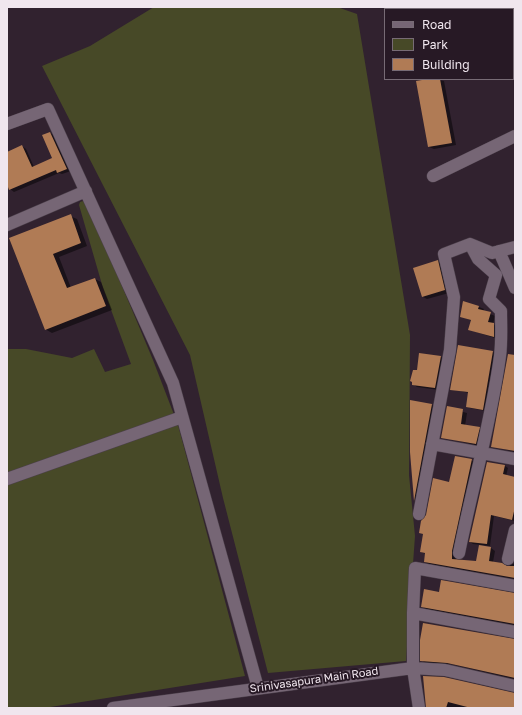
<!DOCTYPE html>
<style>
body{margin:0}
#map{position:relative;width:522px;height:715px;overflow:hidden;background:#31222f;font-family:"Golos Text",sans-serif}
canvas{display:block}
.frame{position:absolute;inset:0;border:8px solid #f0e6ee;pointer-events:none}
.legend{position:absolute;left:384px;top:8px;width:130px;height:72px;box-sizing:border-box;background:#271925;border:1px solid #776b75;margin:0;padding:5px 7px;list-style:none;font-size:12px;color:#f0e6ee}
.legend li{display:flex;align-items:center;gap:8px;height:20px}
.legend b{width:20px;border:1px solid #776b75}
</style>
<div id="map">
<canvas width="522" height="715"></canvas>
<div class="frame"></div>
<ul class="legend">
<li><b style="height:5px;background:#766675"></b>Road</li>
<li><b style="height:11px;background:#474927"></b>Park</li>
<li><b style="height:11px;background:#b07b55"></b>Building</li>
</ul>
</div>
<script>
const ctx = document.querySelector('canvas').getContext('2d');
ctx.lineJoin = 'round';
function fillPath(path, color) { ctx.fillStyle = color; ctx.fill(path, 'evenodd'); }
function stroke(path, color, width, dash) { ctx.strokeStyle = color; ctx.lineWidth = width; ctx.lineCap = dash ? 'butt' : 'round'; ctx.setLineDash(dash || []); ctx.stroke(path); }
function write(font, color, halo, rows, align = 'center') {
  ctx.font = font + ' "Golos Text",sans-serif'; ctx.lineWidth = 4; ctx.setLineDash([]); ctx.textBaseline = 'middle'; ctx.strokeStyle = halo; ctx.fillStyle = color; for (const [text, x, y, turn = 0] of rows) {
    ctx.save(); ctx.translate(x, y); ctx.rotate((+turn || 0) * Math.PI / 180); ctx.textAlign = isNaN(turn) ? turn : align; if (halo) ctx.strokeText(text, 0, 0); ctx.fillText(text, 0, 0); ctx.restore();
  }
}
const green = new Path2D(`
 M 154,7 L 337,7 L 357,14 L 410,335 L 409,475 L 415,536 L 406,661 L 268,673 L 223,498 L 190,355 L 42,66 L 90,46 Z
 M 86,200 L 153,360 L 178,425 L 245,676 L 44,708 L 7,708 L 7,349 L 26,349 L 72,358 L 94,349 L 105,372 L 131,364 L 103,288 L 79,205 L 80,202 Z`);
const shadow = new Path2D(`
 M 422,7 L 445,7 L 445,9 L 422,9 Z
 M 433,79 L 444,81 L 456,145 L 434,149 L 429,147 Z
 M 50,133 L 54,135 L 71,171 L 62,174 L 59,173 L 14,192 L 10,189 L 7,182 L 7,153 L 22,146 L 26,149 L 34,167 L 53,159 Z
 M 70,216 L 77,219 L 87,246 L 59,257 L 71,288 L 95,279 L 101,282 L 112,310 L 52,333 L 45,329 L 11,239 Z
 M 438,261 L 442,264 L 449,293 L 427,299 L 423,297 Z
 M 479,307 L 484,309 L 483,311 L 495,316 L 493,324 L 498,327 L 498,339 L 470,330 L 472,321 L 461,316 Z
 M 493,352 L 496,354 L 486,411 L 470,408 L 467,406 L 469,393 L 451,389 Z
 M 420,354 L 441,357 L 445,360 L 439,390 L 417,387 L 413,384 L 417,372 Z
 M 515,356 L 515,452 L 492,446 Z
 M 432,405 L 435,407 L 417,501 L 415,500 L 411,452 Z
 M 448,408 L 467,413 L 465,426 L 483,431 L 480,446 L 442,437 Z
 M 456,457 L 476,462 L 455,554 L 456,560 L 477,562 L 480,546 L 491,548 L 495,551 L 493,562 L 507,567 L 515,563 L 515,579 L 429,564 L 425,562 L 426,554 L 421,552 L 424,535 L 421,533 L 450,483 Z
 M 505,466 L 508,468 L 506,476 L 515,478 L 515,521 L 494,516 L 490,546 L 473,544 L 470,542 Z
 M 440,593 L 515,594 L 515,625 L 426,609 L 422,606 Z
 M 515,640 L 515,679 L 451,664 L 425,663 L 422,660 Z
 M 424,677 L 515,694 L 515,708 L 427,708 Z`);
const building = new Path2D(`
 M 428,79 L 440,79 L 452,143 L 428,147 L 416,81 Z
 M 50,132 L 67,169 L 57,173 L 56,170 L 9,190 L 7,184 L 7,152 L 22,145 L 32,167 L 52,158 L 42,135 Z
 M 71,214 L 81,243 L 53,254 L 67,288 L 95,278 L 106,306 L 45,330 L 9,238 Z
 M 438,260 L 445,290 L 422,297 L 413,268 Z
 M 463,301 L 479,306 L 478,309 L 491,312 L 488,322 L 494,323 L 494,337 L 468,330 L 471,320 L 460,317 Z
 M 458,345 L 493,351 L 483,410 L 466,407 L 468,392 L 450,390 Z
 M 419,353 L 441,356 L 435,388 L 412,385 L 412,382 L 410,381 L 413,370 L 417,370 Z
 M 508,354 L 515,355 L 515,451 L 491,447 Z
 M 410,400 L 432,404 L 414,501 L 410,452 Z
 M 447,406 L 463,409 L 461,424 L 480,427 L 476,444 L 441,438 Z
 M 455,456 L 472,459 L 452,551 L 452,559 L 476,561 L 479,545 L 491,547 L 489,561 L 502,563 L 507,566 L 515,566 L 515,578 L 424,562 L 425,553 L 420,552 L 423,534 L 419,533 L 421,521 L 426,515 L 433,478 L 449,482 Z
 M 487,462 L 505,465 L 503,474 L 515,477 L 515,507 L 512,520 L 491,515 L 487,544 L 469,542 Z
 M 441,580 L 515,593 L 515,624 L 421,607 L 424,589 L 439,592 Z
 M 423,623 L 515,639 L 515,678 L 447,663 L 420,661 L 420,640 Z
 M 423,676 L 444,677 L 515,693 L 515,708 L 471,708 L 448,702 L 446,708 L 426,708 Z`);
const minor = new Path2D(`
 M 510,9 L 510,7
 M 513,23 L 515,32
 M 7,124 L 48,109 L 173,383 L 258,688
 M 433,176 L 515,136
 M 7,225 L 86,191
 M 499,251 L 515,288
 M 432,444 L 515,459
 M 7,479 L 182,417
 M 419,514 L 450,350 L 454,297 L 444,254 L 470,244 L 492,253 L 515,247
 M 459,553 C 472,488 491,423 500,356 C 502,341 501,326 501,311 L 489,299 L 496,275 L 478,259 L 470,244
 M 508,559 L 515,530
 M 413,613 L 515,632
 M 113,708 L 413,668 L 445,670 L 515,686
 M 419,708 L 413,668 L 413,613 L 415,568 L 515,586`);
const streetNames = [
 ["Srinivasapura Main Road",314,680,-8]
];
fillPath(green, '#474927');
fillPath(shadow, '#0007');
fillPath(building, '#b07b55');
stroke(minor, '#4c404b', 13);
stroke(minor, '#766675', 12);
write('11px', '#f0e6ee', '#271925', streetNames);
</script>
